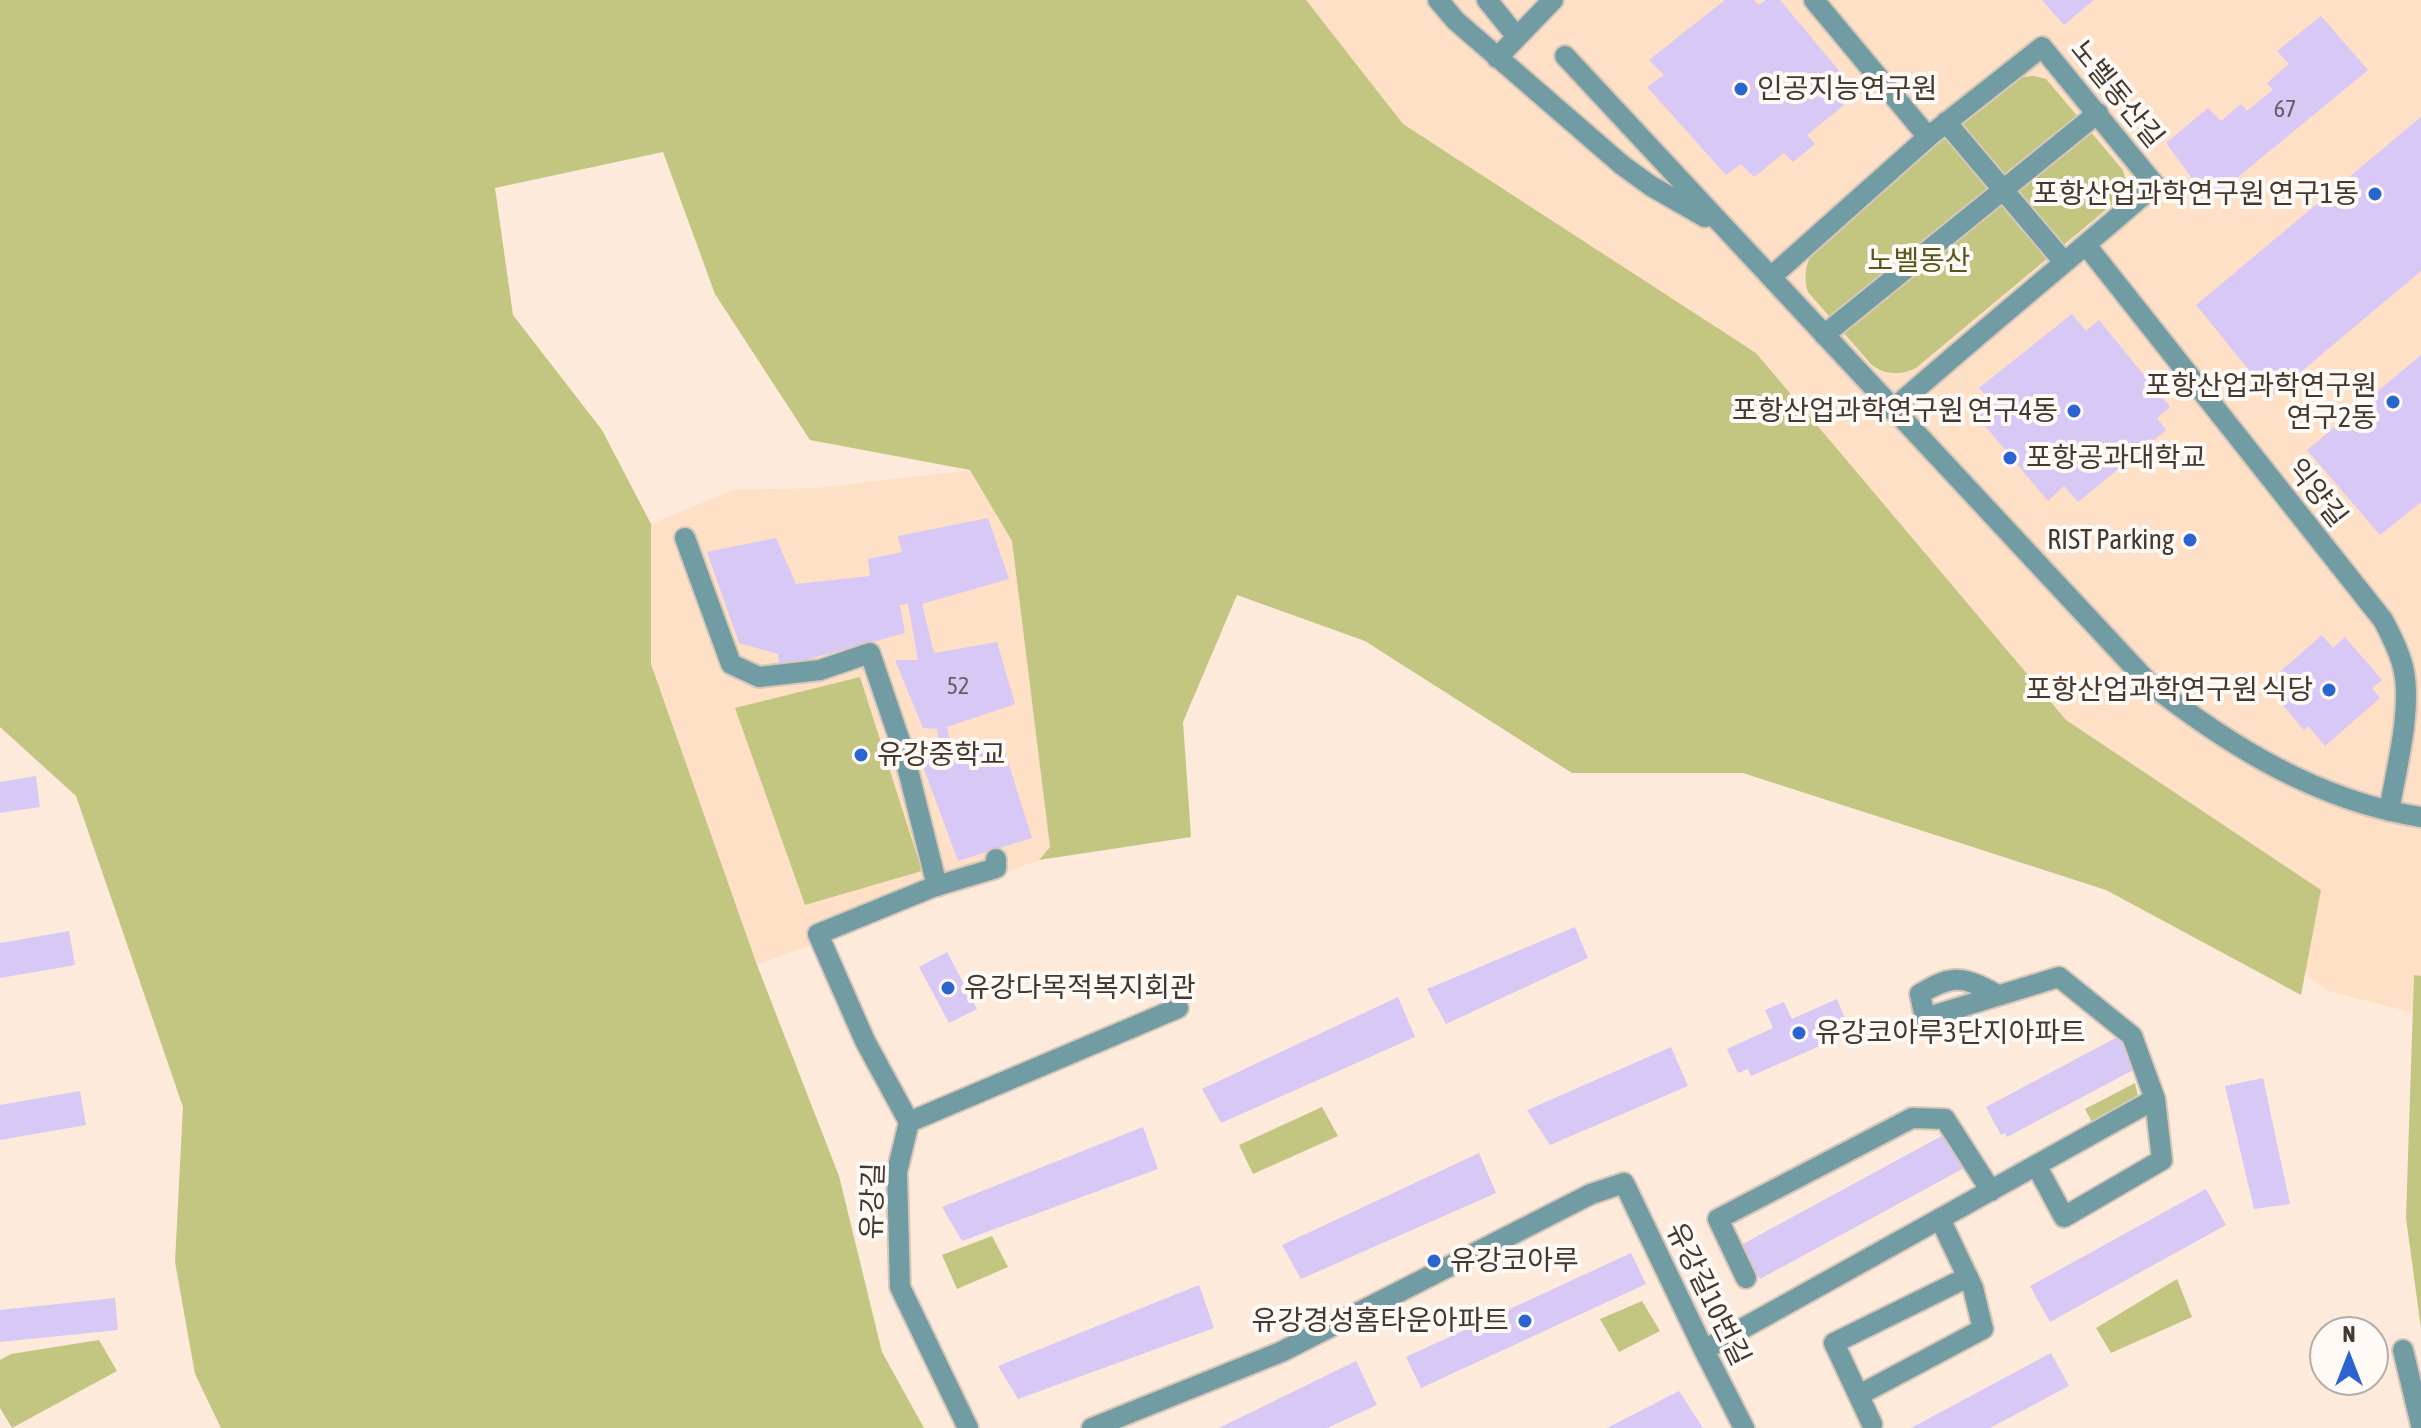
<!DOCTYPE html>
<meta charset="utf-8">
<style>
body{margin:0}
#map{position:relative;width:2421px;height:1428px;overflow:hidden;background:#fdeadb;font-family:"Asap Condensed",sans-serif}
canvas{display:block}
.north{position:absolute;left:2309px;top:1316px;width:80px;height:80px;box-sizing:border-box;background:#fffaf6;border:2px solid #b4ada8;border-radius:50%;rotate:0deg;font-size:22px;font-weight:700;line-height:32px;text-align:center;color:#433932}
.north::after{content:'';display:block;margin:auto;width:28px;height:36px;background:#2964d1;clip-path:polygon(50% 0,100% 100%,50% 72%,0 100%)}
</style>
<div id="map">
<canvas width="2421" height="1428"></canvas>
<div class="north">N</div>
</div>
<script>
const ctx = document.querySelector('canvas').getContext('2d');
ctx.lineJoin = 'round';
function fillPath(path, color) { ctx.fillStyle = color; ctx.fill(path, 'evenodd'); }
function stroke(path, color, width, dash) { ctx.strokeStyle = color; ctx.lineWidth = width; ctx.lineCap = dash ? 'butt' : 'round'; ctx.setLineDash(dash || []); ctx.stroke(path); }
function write(font, color, halo, rows, align = 'center') {
  ctx.font = font + ' "Asap Condensed","Noto Sans KR",sans-serif'; ctx.lineWidth = 8; ctx.setLineDash([]); ctx.textBaseline = 'middle'; ctx.strokeStyle = halo; ctx.fillStyle = color; for (const [text, x, y, turn = 0] of rows) {
    ctx.save(); ctx.translate(x, y); ctx.rotate((+turn || 0) * Math.PI / 180); ctx.textAlign = isNaN(turn) ? turn : align; if (halo) ctx.strokeText(text, 0, 0); ctx.fillText(text, 0, 0); ctx.restore();
  }
}
const built = new Path2D(`
 M 1109,0 L 2421,0 L 2421,1015 L 2328,991 L 2009,756 Z
 M 971,470 L 1012,541 L 1050,847 L 1039,860 L 757,965 L 651,664 L 651,524 L 733,490 L 816,488 Z`);
const green = new Path2D(`
 M 0,0 L 1306,0 L 1403,124 L 1756,353 L 2066,720 L 2321,890 L 2301,995 L 2106,890 L 1743,773 L 1572,773 L 1365,641 L 1237,595 L 1183,722 L 1191,837 L 1039,860 L 1050,847 L 1012,541 L 970,470 L 810,440 L 715,294 L 663,152 L 495,188 L 513,315 L 602,430 L 651,524 L 651,664 L 757,965 L 839,1176 L 882,1352 L 924,1428 L 221,1428 L 195,1374 L 175,1262 L 183,1107 L 76,796 L 0,727 Z
 M 2034,76 L 2046,79 L 2122,169 C 2127,180 2127,187 2121,197 L 1916,368 C 1900,376 1884,375 1871,364 L 1808,292 C 1801,269 1810,252 1826,235 L 2013,82 L 2020,77 Z
 M 860,677 L 922,871 L 805,905 L 735,708 Z
 M 2414,975 L 2421,976 L 2421,1329 L 2406,1218 Z
 M 2135,1083 L 2139,1100 L 2094,1126 L 2085,1109 Z
 M 1322,1107 L 1338,1136 L 1253,1174 L 1239,1145 Z
 M 992,1236 L 1008,1267 L 957,1289 L 942,1255 Z
 M 2177,1279 L 2192,1317 L 2111,1353 L 2096,1328 Z
 M 1642,1301 L 1660,1331 L 1619,1352 L 1600,1319 Z
 M 99,1340 L 117,1371 L 12,1428 L 0,1408 L 0,1360 L 11,1354 Z`);
const building = new Path2D(`
 M 1725,0 L 1754,0 L 1759,5 L 1766,0 L 1780,0 L 1846,79 L 1832,91 L 1844,105 L 1807,135 L 1815,144 L 1793,162 L 1784,153 L 1754,177 L 1741,164 L 1726,175 L 1647,87 L 1664,75 L 1649,60 Z
 M 2042,0 L 2094,0 L 2064,25 Z
 M 2321,16 L 2368,70 L 2209,201 L 2166,143 L 2208,108 L 2221,121 L 2241,104 L 2247,111 L 2273,90 L 2267,83 L 2289,64 L 2277,51 Z
 M 2421,117 L 2421,271 L 2271,397 L 2196,305 Z
 M 2072,314 L 2086,331 L 2099,320 L 2170,407 L 2157,418 L 2166,430 L 2078,502 L 2064,486 L 2048,501 L 1976,415 L 1992,403 L 1979,388 Z
 M 2421,355 L 2421,502 L 2380,535 L 2307,450 Z
 M 988,518 L 1009,579 L 922,604 L 934,653 L 997,642 L 1015,704 L 947,727 L 953,755 L 1003,746 L 1032,838 L 958,861 L 921,761 L 942,757 L 937,729 L 923,728 L 895,660 L 918,660 L 908,604 L 900,605 L 905,633 L 779,667 L 778,654 L 739,643 L 707,552 L 776,538 L 796,584 L 870,576 L 868,559 L 902,552 L 898,536 Z
 M 2322,635 L 2333,648 L 2345,637 L 2382,680 L 2372,688 L 2380,698 L 2325,746 L 2308,726 L 2304,730 L 2278,699 L 2287,692 L 2274,677 Z
 M 36,776 L 40,807 L 0,813 L 0,782 Z
 M 1575,927 L 1588,958 L 1446,1024 L 1427,989 Z
 M 69,931 L 75,965 L 0,978 L 0,943 Z
 M 947,952 L 977,1009 L 949,1023 L 919,967 Z
 M 1398,997 L 1415,1037 L 1221,1123 L 1202,1089 Z
 M 1837,999 L 1847,1023 L 1834,1028 L 1838,1038 L 1751,1076 L 1748,1069 L 1738,1073 L 1727,1049 L 1773,1028 L 1765,1010 L 1784,1002 L 1792,1019 Z
 M 2123,1034 L 2135,1069 L 2007,1137 L 2005,1133 L 2001,1135 L 1986,1107 Z
 M 1671,1047 L 1688,1086 L 1550,1145 L 1527,1110 Z
 M 2263,1078 L 2290,1204 L 2254,1209 L 2225,1086 Z
 M 80,1091 L 86,1125 L 0,1140 L 0,1105 Z
 M 1143,1127 L 1158,1169 L 962,1241 L 942,1207 Z
 M 1947,1133 L 1966,1167 L 1760,1279 L 1741,1245 Z
 M 1479,1153 L 1496,1193 L 1301,1279 L 1282,1245 Z
 M 2206,1189 L 2226,1225 L 2050,1322 L 2030,1286 Z
 M 1631,1253 L 1646,1284 L 1421,1388 L 1406,1357 Z
 M 1199,1285 L 1214,1328 L 1018,1399 L 998,1366 Z
 M 115,1298 L 118,1330 L 0,1342 L 0,1310 Z
 M 2051,1353 L 2069,1386 L 1990,1428 L 1911,1428 Z
 M 1356,1361 L 1377,1405 L 1327,1428 L 1219,1428 Z
 M 1679,1391 L 1703,1428 L 1607,1428 Z`);
const minor = new Path2D(`
 M 1438,0 L 1456,21 L 1622,165 L 1651,186 L 1705,217
 M 1487,0 L 1517,37
 M 1814,0 L 1928,137
 M 1565,56 L 2148,682 C 2229,746 2318,801 2421,817
 M 1497,58 L 1553,0
 M 1946,122 L 2064,262
 M 2086,245 L 2383,620 C 2391,635 2399,651 2403,667 C 2413,707 2396,770 2389,811
 M 1771,277 L 1928,137 L 2042,47 L 2155,185 C 2068,261 1979,333 1892,410
 M 1824,335 L 2098,113
 M 685,538 L 731,664 L 759,677 L 820,670 L 870,653 L 903,750 L 937,886
 M 909,1122 L 1178,1008
 M 2036,1165 L 2064,1217 L 2162,1160 L 2155,1099
 M 1746,1278 L 1718,1219 L 1912,1118 L 1945,1119 L 1991,1191
 M 1704,1350 L 2155,1099 L 2132,1036 L 2059,977 L 1925,1018 L 1920,994 C 1954,973 1964,977 1998,995
 M 2403,1350 L 2421,1425
 M 1859,1395 L 1983,1329 L 1973,1288 L 1940,1219
 M 1872,1424 L 1834,1343 L 1968,1277
 M 968,1428 L 900,1287 L 897,1172 L 909,1122 L 865,1041 L 818,934 L 933,887 L 996,868 L 996,859
 M 1092,1428 L 1281,1352 L 1591,1194 L 1624,1183 L 1704,1350 L 1744,1428`);
const markers = [
 [1741,89,8,"#2964d1"],
 [2375,194,8,"#2964d1"],
 [2393,402,8,"#2964d1"],
 [2074,411,8,"#2964d1"],
 [2010,458,8,"#2964d1"],
 [2190,540,8,"#2964d1"],
 [2329,690,8,"#2964d1"],
 [861,755,8,"#2964d1"],
 [948,988,8,"#2964d1"],
 [1799,1033,8,"#2964d1"],
 [1434,1261,8,"#2964d1"],
 [1525,1321,8,"#2964d1"]
];
const numberNames = [
 ["67",2285,109],
 ["52",958,686]
];
const poiNames = [
 ["인공지능연구원",1757,89],
 ["포항산업과학연구원 연구1동",2359,194,"right"],
 ["포항산업과학연구원",2377,386,"right"],
 ["연구2동",2377,418,"right"],
 ["포항산업과학연구원 연구4동",2058,411,"right"],
 ["포항공과대학교",2026,458],
 ["RIST Parking",2174,540,"right"],
 ["포항산업과학연구원 식당",2313,690,"right"],
 ["유강중학교",877,755],
 ["유강다목적복지회관",964,988],
 ["유강코아루3단지아파트",1815,1033],
 ["유강코아루",1450,1261],
 ["유강경성홈타운아파트",1509,1321,"right"]
];
const streetNames = [
 ["노벨동산길",2117,94,51],
 ["익양길",2317,493,52],
 ["유강길",873,1201,-88],
 ["유강길10번길",1708,1294,64]
];
const parkNames = [
 ["노벨동산",1919,261]
];
fillPath(built, '#fee0c7');
fillPath(green, '#c2c681');
fillPath(building, '#d7c8f5');
stroke(minor, '#d8c7b9', 24);
stroke(minor, '#729ca3', 20);
for (const [x, y, r, color] of markers) { const dot = new Path2D(); dot.arc(x, y, r, 0, 2 * Math.PI); ctx.fillStyle = color; ctx.fill(dot); stroke(dot, '#fffaf6', 3); }
write('24px', '#685d63', null, numberNames);
write('28px', '#433932', '#fffaf6', poiNames, 'left');
write('28px', '#433932', '#fffaf6', streetNames);
write('28px', '#55571b', '#fffaf6', parkNames);
</script>
